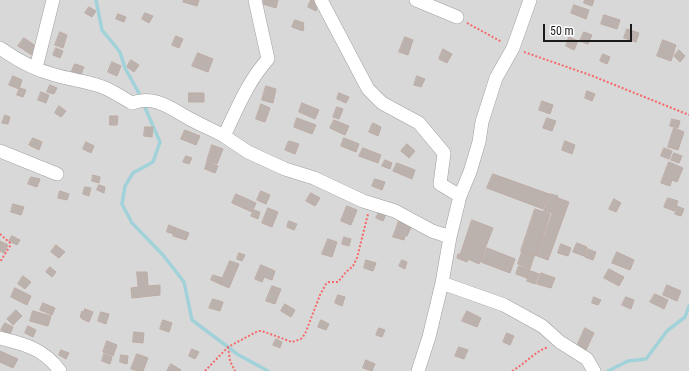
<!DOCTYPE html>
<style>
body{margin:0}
#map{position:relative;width:689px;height:371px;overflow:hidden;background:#ece7e0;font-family:"Roboto Condensed",sans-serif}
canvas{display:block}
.scale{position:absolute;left:543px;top:24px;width:89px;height:18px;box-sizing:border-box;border:2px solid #1b1b1b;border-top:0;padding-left:5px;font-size:12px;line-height:14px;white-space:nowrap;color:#1b1b1b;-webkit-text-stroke:3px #fff;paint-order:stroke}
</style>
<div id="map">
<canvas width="689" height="371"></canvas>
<div class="scale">50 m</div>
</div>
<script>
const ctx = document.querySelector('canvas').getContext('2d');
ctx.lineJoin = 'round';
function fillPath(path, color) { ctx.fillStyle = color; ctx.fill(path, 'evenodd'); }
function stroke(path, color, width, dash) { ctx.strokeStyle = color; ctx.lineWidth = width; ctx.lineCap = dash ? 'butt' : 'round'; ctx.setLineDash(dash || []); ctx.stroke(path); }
const residential = new Path2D(`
 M 0,0 L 689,0 L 689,371 L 0,371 Z`);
const stream = new Path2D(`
 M 96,0 L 102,30 L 120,52 L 125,68 L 141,97
 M 143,103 L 160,142 L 153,162 L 133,173 L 125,186 L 122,204 L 132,223 L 163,255 L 184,282 L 192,320 L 228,347 L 237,354 L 268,371
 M 608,371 L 628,361 L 646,359 L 667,331 L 685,317 L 689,306`);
const building = new Path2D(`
 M 184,0 L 199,0 L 197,6 L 183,2 Z
 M 264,0 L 278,0 L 276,8 L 263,4 Z
 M 311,0 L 319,2 L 316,11 L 308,7 Z
 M 585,0 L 594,0 L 592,6 L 584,3 Z
 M 574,5 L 589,10 L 586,19 L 571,13 Z
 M 89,7 L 96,11 L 92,17 L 85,13 Z
 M 145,13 L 153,16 L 149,23 L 142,19 Z
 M 118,14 L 126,17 L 124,22 L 116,19 Z
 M 604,15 L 620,20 L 617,29 L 601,24 Z
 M 295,20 L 304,23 L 303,26 L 304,27 L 303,31 L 292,27 Z
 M 627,29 L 639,33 L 636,42 L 624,38 Z
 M 60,32 L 67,35 L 63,48 L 55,45 Z
 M 584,32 L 592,35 L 588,44 L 580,41 Z
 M 176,36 L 183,39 L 179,48 L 172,45 Z
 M 405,37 L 413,40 L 408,55 L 399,52 Z
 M 569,37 L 578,41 L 574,50 L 566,46 Z
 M 24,38 L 37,47 L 32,55 L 18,46 Z
 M 663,40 L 676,45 L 671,61 L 657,56 Z
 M 56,48 L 63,51 L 60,58 L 53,55 Z
 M 443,49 L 452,54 L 447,63 L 439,59 Z
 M 679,50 L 685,56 L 680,62 L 674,56 Z
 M 198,53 L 213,59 L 208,72 L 192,66 Z
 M 603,54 L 610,57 L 607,64 L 600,61 Z
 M 131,60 L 139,65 L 134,72 L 127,67 Z
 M 112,62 L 121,66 L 117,76 L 108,72 Z
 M 75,64 L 84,67 L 80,77 L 71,73 Z
 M 13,76 L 22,80 L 19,89 L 9,85 Z
 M 417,76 L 425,79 L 421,87 L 414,85 Z
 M 50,85 L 57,88 L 54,94 L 47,92 Z
 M 266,86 L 276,89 L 273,103 L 262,100 Z
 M 20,88 L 26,90 L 23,97 L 17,95 Z
 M 587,91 L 595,94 L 592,101 L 585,98 Z
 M 41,92 L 49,95 L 46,103 L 38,100 Z
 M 189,93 L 204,93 L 204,102 L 189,102 Z
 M 339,93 L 349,97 L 346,103 L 337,99 Z
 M 542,101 L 553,105 L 550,114 L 539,110 Z
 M 302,103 L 319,110 L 315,119 L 299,112 Z
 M 261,104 L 270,108 L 265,122 L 256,119 Z
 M 59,106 L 66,111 L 61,117 L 55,113 Z
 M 337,107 L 343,109 L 339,119 L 333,117 Z
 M 5,115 L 10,117 L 8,124 L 2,123 Z
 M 110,116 L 118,116 L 117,125 L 110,125 Z
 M 297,118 L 316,125 L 312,134 L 294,127 Z
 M 547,118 L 556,121 L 552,131 L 543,128 Z
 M 672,119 L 680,121 L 678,128 L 670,126 Z
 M 334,120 L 349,126 L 345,135 L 330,128 Z
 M 373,123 L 381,127 L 378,136 L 369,132 Z
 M 145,127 L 153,127 L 152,137 L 144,136 Z
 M 674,128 L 684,132 L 678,150 L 668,147 Z
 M 185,130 L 200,136 L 196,145 L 181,139 Z
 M 33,138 L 42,142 L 39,150 L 29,145 Z
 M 344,138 L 359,144 L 356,152 L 341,146 Z
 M 289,141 L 299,144 L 295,154 L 285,150 Z
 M 565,141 L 575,145 L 572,154 L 562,150 Z
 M 86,142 L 94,146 L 91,153 L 83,149 Z
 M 407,144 L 415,151 L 409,158 L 401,151 Z
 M 212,145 L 223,149 L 217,164 L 207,161 Z
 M 363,148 L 381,155 L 378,163 L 359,156 Z
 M 664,148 L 672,151 L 669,159 L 661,156 Z
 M 674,153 L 682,156 L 679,163 L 671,160 Z
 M 186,156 L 192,158 L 189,164 L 183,162 Z
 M 385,160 L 392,163 L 390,169 L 382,166 Z
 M 207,162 L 218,166 L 215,173 L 205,169 Z
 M 669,162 L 683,168 L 677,182 L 672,180 L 670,186 L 661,183 Z
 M 397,163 L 415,170 L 412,179 L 393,171 Z
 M 493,174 L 549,194 L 543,209 L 487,188 Z
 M 93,175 L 100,177 L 99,183 L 92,181 Z
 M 31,177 L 40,179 L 37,187 L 28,184 Z
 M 375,179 L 385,182 L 382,190 L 372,186 Z
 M 99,185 L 105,187 L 104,193 L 97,190 Z
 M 85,187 L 91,188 L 89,196 L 83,194 Z
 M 60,191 L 69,194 L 67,200 L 58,198 Z
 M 261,191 L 270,195 L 266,204 L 257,200 Z
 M 311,193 L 320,198 L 315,206 L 306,201 Z
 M 236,194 L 256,203 L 252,212 L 232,203 Z
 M 550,194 L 558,196 L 552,213 L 544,211 Z
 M 558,198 L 569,202 L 548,260 L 537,256 Z
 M 668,198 L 678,201 L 674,211 L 664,207 Z
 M 614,199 L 621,203 L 616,212 L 609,209 Z
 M 13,204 L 24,207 L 21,215 L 11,212 Z
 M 347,206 L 357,210 L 351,225 L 341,221 Z
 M 677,206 L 684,209 L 681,216 L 675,214 Z
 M 268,208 L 278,212 L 272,227 L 262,223 Z
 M 535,209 L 550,214 L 536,256 L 521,251 Z
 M 254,210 L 260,212 L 258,219 L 251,216 Z
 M 379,212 L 386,214 L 383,221 L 376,218 Z
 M 472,220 L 493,228 L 479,264 L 468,259 L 467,262 L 457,258 L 458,254 L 460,254 Z
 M 289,221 L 297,224 L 294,230 L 287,227 Z
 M 399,221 L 412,225 L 407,236 L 405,236 L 404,240 L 393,237 Z
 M 169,225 L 176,228 L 174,234 L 167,232 Z
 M 176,228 L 189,233 L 186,240 L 173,236 Z
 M 12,236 L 20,240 L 17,245 L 9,241 Z
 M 344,237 L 351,239 L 349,246 L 342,244 Z
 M 328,239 L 337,242 L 332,257 L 322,254 Z
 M 0,241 L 8,245 L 4,253 L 0,251 Z
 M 577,243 L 587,247 L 584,256 L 573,252 Z
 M 561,244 L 571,248 L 568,256 L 558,253 Z
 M 56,245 L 65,252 L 59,258 L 51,252 Z
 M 487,248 L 515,259 L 510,273 L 481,262 Z
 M 588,249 L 596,252 L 593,260 L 585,257 Z
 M 522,252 L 534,256 L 530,269 L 518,264 Z
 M 617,252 L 634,260 L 630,270 L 612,263 Z
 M 239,253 L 245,255 L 242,261 L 237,259 Z
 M 366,260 L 376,263 L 373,271 L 364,268 Z
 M 402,260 L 407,262 L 405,269 L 399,266 Z
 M 230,261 L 239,264 L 229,288 L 220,284 Z
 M 261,265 L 275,271 L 272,280 L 264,277 L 262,282 L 255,279 Z
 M 519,266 L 530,270 L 527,278 L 516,274 Z
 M 50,267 L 56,272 L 52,277 L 46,272 Z
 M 609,269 L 624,277 L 619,286 L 604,278 Z
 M 531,271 L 539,274 L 535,284 L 527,281 Z
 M 137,272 L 147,272 L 148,286 L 160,285 L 160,295 L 132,298 L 131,288 L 138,287 Z
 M 541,273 L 555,278 L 551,288 L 537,284 Z
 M 213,275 L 222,278 L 220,284 L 211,280 Z
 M 23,276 L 31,282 L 25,289 L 18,284 Z
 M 667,285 L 681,291 L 677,301 L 663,295 Z
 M 272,286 L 281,289 L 275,304 L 266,301 Z
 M 15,288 L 31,296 L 27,305 L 11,297 Z
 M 655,294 L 668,300 L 664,309 L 650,302 Z
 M 338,295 L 345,297 L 342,306 L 335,303 Z
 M 594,297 L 601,300 L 598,305 L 592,303 Z
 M 626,297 L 634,300 L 631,309 L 622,305 Z
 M 213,299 L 223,302 L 220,311 L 209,308 Z
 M 43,303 L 55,308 L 52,315 L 40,310 Z
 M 285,304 L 295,310 L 291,317 L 281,311 Z
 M 85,309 L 93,312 L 89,322 L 82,319 L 82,318 L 80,317 L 82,311 L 84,312 Z
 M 16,310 L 22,316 L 13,325 L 7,319 Z
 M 33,311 L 51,316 L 48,326 L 30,321 Z
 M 467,311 L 481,318 L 477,327 L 462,321 Z
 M 101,312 L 109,314 L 106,324 L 98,321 Z
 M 163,320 L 172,323 L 169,332 L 160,329 Z
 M 321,320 L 329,324 L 326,330 L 318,327 Z
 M 5,323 L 13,327 L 10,334 L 1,330 Z
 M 28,326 L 36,330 L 33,337 L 25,333 Z
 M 379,328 L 385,330 L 382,337 L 376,335 Z
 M 585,328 L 594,333 L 586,350 L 577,346 Z
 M 134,332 L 144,333 L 143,343 L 133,342 Z
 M 507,333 L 514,336 L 510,345 L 503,342 Z
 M 276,339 L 282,342 L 280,348 L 273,345 Z
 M 107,341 L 117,345 L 113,356 L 103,352 Z
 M 459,347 L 468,350 L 464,359 L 455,356 Z
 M 192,349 L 199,352 L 195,359 L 189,356 Z
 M 61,350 L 69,353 L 66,359 L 59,355 Z
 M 0,351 L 18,359 L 13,368 L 0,362 Z
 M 104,354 L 112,357 L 110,364 L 102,361 Z
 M 137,354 L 148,358 L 143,371 L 138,371 L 131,369 Z
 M 121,355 L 128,356 L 127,364 L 120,362 Z
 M 366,360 L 375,364 L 372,371 L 363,368 Z
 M 171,364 L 181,370 L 180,371 L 167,371 Z`);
const path = new Path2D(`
 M 467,23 L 502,42
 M 524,52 L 590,75 L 689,115
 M 0,234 L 10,243 L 10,246 L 0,262
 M 228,347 L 230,361 L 235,371
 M 205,371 L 228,347 L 258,331 L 262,331 L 292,342 L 301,339 L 305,334 L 320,295 L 326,284 L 329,282 L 338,282 L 346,272 L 353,266 L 357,258 L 368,214
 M 512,371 C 525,364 534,352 548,347`);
const minor = new Path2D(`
 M 255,0 L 268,59 C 248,81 237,109 224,136 L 248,152 L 285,169 L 314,178 L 363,201 L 395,211 L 432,231 L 450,237
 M 321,0 L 368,89 L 382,103 L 419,123 L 444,153 L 440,184 L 460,196
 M 416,0 L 457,17
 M 0,48 C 17,60 35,70 55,75 C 71,80 89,81 105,88 C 114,92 123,98 132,103 C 155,95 170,108 190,119 C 201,125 213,130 224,136
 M 36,68 L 53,0
 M 0,151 L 57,174
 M 442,283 L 504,305 L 542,326 L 560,342 L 587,359 L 594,371
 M 0,338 C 25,344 44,349 60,371
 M 418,371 L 429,337 L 442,283 L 450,237 L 460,196 L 470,172 L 479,142 L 482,122 L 496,78 L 513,48 L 530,0`);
fillPath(residential, '#d9d8d8');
stroke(stream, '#a2d2d9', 3.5);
fillPath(building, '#bcb2ad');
stroke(building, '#bdaca4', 1);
stroke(minor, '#9f9f9f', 14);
stroke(path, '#f46a6a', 2, [2, 2]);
stroke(minor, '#fff', 13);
</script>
